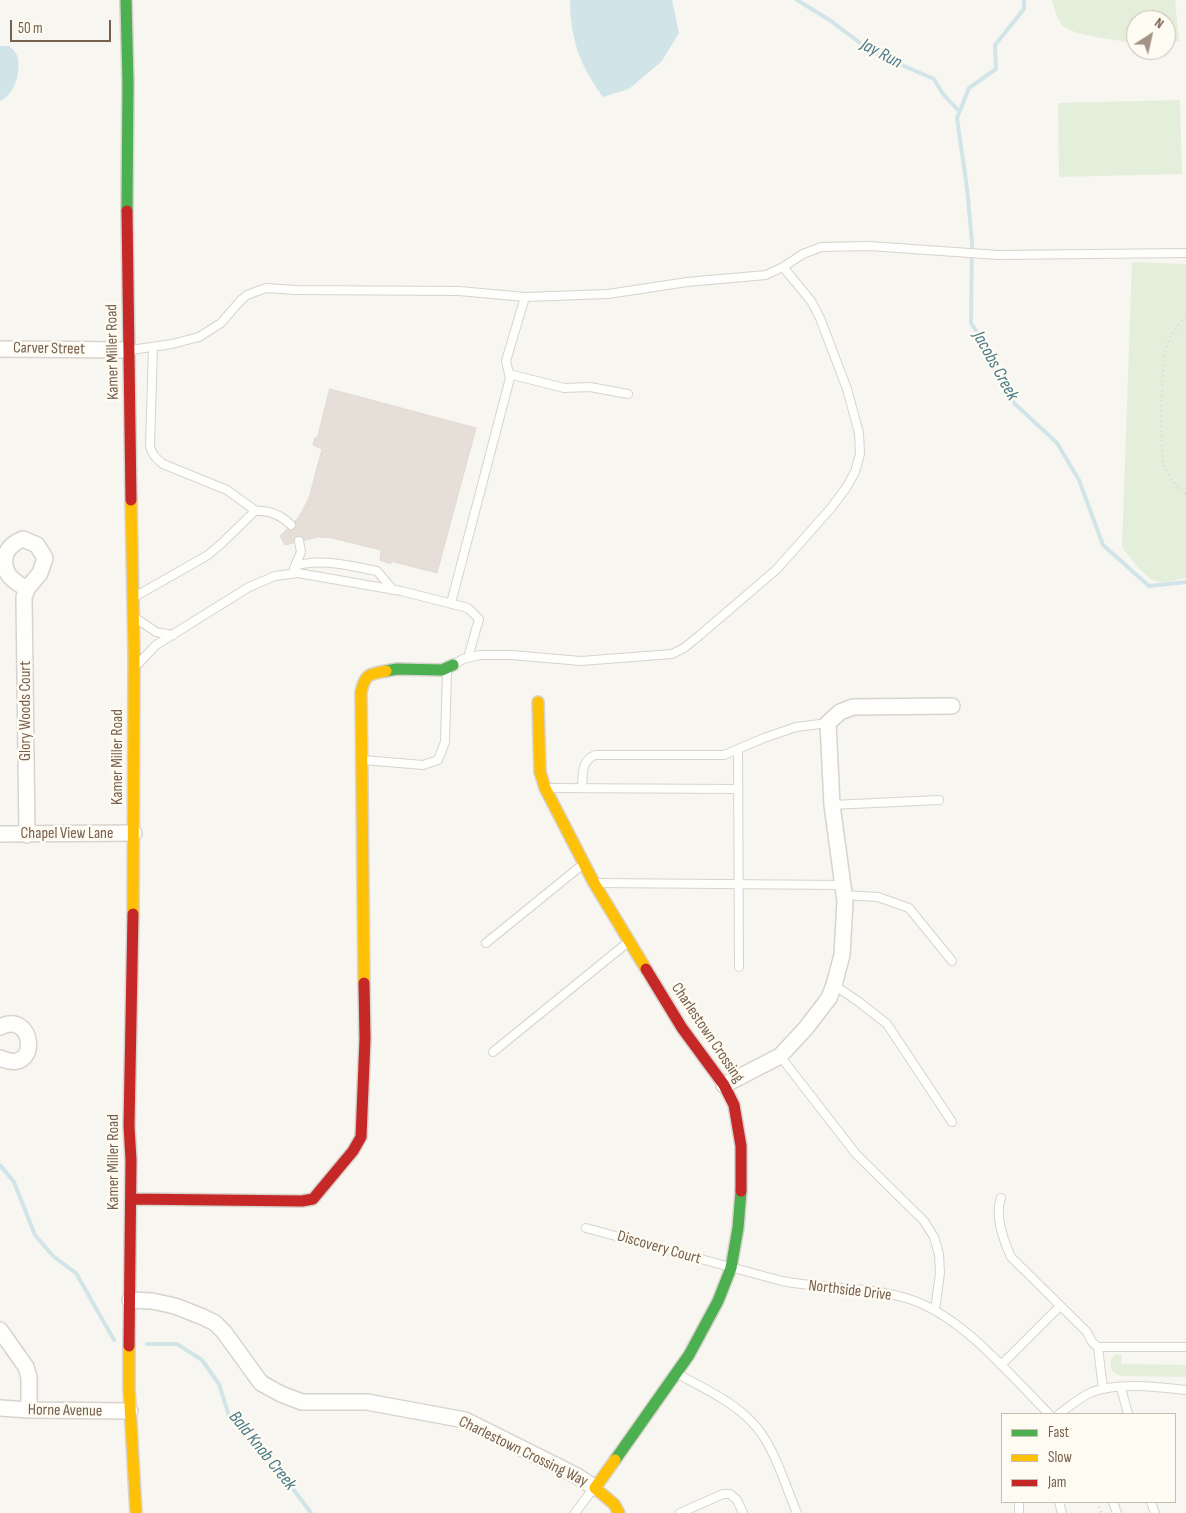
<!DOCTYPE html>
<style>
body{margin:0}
#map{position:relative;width:1186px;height:1513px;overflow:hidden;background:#f8f6f0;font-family:"Sofia Sans Condensed",sans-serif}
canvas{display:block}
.legend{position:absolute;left:1001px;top:1413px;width:175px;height:90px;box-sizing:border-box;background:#fefbf2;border:1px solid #c8bdb0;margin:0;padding:6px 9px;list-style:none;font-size:15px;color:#77604e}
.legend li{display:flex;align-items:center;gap:10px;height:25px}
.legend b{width:25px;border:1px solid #c8bdb0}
.north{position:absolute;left:1126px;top:10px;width:50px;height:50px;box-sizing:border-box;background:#fefbf2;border:1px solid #c8bdb0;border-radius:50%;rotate:35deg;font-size:14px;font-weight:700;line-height:20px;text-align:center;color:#77604e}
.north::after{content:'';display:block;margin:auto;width:18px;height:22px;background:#a49487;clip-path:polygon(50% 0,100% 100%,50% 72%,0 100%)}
.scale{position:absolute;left:10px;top:20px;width:101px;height:22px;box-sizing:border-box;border:2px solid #77604e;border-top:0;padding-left:6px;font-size:15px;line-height:18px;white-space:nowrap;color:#77604e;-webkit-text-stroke:4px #fefbf2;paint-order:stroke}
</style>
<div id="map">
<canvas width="1186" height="1513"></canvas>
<ul class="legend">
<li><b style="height:6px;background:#4caf50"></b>Fast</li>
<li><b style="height:6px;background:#ffc107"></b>Slow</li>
<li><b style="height:6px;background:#c62828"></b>Jam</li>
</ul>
<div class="north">N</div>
<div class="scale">50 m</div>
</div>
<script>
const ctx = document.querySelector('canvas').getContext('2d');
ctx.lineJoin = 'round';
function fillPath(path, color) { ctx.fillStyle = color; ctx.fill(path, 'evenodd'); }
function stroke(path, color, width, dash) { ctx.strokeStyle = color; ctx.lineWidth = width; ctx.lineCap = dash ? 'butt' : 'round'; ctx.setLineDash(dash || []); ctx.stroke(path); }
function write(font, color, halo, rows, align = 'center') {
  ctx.font = font + ' "Sofia Sans Condensed",sans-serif'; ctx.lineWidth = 5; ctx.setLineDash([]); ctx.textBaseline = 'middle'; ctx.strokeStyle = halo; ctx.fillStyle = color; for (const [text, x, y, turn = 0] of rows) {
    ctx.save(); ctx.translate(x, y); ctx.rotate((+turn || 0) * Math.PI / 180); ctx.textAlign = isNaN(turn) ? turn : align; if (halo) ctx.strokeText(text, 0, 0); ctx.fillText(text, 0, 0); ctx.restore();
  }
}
const green = new Path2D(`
 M 1052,0 L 1175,0 L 1179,41 L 1166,42 L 1166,20 L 1136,20 L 1136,43 C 1121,41 1072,35 1063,26 C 1057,19 1054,8 1052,0 Z
 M 1180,100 L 1182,174 L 1059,177 L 1058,103 Z
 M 1132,262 L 1186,264 L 1186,578 C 1177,579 1167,583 1159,582 C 1148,582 1128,556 1122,547 Z
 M 1116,1354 L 1122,1355 L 1121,1364 L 1122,1364 L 1186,1365 L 1186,1377 L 1120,1376 C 1111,1372 1110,1369 1111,1359 Z`);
const water = new Path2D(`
 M 570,0 L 672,0 L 679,33 L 662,61 L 629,89 L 603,97 C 580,66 570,38 570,0 Z
 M 0,46 L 9,46 C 12,49 16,52 17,55 C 22,70 15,95 0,101 Z`);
const stream = new Path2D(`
 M 797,0 L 831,21 L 872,52 L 934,79 L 943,94 L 959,111
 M 1024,0 L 1024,9 L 995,45 L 996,69 L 969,88 L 957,118 L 967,188 L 972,242 L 971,323 L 993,356 L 1014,403 L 1057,443 L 1079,480 L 1103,545 L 1149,586 L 1186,582
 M 0,1165 L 14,1182 L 35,1235 L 53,1256 L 76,1273 L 114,1340
 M 147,1344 L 177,1344 L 202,1360 L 219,1384 L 229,1416 L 259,1451 L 281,1473 L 311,1513`);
const building = new Path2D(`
 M 330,389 L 476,428 L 437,573 L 391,561 L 391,564 L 380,560 L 381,550 L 332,538 L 318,537 L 285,545 L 280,536 L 299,517 L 309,498 L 322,449 L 313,445 L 315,437 L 317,438 Z`);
const path = new Path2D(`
 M 1186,317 C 1179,324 1172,332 1168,342 C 1161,359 1159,445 1164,464 C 1168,477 1175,485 1186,494
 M 1097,1502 L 1101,1513`);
const lane = new Path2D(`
 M 153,347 L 150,446 C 152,455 156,458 163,464 L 227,490 L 256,511
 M 131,350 L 172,344 L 199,337 L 221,323 L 241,300 L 247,295 L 266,288 L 296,290 L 459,291 L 525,297 L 608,294 L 687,282 L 766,275 L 783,267 L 803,254 L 821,247 L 869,246 L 998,255 L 1186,253
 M 509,374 L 564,388 L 590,387 L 628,394
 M 295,566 C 321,558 351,566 377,571 L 393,590
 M 294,568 L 301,552 L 299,541
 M 136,596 L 208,555 L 222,543 L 255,511 C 269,510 281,515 291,525
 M 451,603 L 510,378 L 506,361 L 525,297
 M 137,619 L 156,632 L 173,635
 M 139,663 L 156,645 L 249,587 L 275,576 L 298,573 L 401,591 L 468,608 L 479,619 L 468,658
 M 455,664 L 463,659 L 480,655 L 511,655 L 581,661 L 672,654 L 684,648 L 700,635 L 777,569 L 831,508 L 846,488 L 855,472 L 860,454 L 859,433 L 847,389 L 820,318 L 811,301 L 783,267
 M 738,750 L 739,967
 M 363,760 L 423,765 L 438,760 L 445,742 L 447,671
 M 550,788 L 738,789
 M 582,788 C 583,774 581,761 595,755 L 724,755 L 764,738 L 796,727 L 828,723
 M 832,805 L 939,800
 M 598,883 L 843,885
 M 844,895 L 878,897 L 909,908 L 952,961
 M 486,943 L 582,865
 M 834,985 L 859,1002 L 887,1024 L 952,1122
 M 493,1052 L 627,943
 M 780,1056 L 856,1154 L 924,1221 L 934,1237 L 939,1254 L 940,1273 L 935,1310
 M 1001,1198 C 994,1216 1004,1241 1011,1257 L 1087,1332 L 1092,1342 L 1098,1347 L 1186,1347
 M 586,1228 L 782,1281 C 823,1289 866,1286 906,1298 C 961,1314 1009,1374 1049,1414
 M 1098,1347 L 1103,1389
 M 1001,1365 L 1060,1306
 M 678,1374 C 703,1388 730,1400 750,1420 C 774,1443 784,1483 797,1513
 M 1121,1388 L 1128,1414
 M 1059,1414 C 1069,1407 1080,1397 1092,1392 C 1119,1382 1158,1387 1186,1390
 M 1019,1502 L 1019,1513
 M 1059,1502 L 1062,1513
 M 1113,1502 L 1117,1513
 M 1151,1502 L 1155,1513
 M 575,1513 L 593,1489
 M 680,1513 L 723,1494 L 730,1494 L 737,1500 L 743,1513`);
const street = new Path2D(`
 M 0,349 L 129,350
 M 23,539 L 37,545 L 45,558 L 40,573 L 27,589 C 21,585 12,581 8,574 C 0,558 7,545 23,539 Z
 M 27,589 L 24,597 L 27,835
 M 0,834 L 134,833
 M 0,1027 C 35,1009 41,1077 0,1058
 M 724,1085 L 780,1056 L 806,1028 L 829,998 L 834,985 L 842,955 L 845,901 L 832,805 L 828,723 L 840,712 L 853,707 L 952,706
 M 130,1300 L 152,1301 L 175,1306 L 203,1317 L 215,1323 L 224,1332 L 261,1383 L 281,1394 L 302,1402 L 367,1402 L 465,1420 L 577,1476 L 595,1488
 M 0,1330 L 26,1367 L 29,1377 L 29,1410
 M 0,1408 L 29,1410 L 130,1411`);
const fast = new Path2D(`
 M 126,0 L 128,83 L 127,211
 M 386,671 L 397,669 L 442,670 L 453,665
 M 615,1460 L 689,1355 L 718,1301 L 731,1268 L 738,1228 L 741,1191`);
const slow = new Path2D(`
 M 131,500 L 134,655 L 133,914
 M 538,702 L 540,772 L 545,788 L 594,883 L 646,969
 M 364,983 L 361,692 C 365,674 369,674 386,671
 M 129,1346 L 129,1388 L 136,1513
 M 615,1460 L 595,1488 L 614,1504 L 619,1513`);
const jam = new Path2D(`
 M 127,211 L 131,500
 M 646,969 L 682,1028 L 724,1085 L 734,1105 L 741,1146 L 741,1191
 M 131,1199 L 302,1201 L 313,1199 L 353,1151 L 361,1137 L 365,1039 L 364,983
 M 129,1346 L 131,1160 L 129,1126 L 133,914`);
const streetNames = [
 ["Carver Street",49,349,1],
 ["Kamer Miller Road",113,352,-91],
 ["Glory Woods Court",26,711,-90],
 ["Kamer Miller Road",118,757,-90],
 ["Chapel View Lane",67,834],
 ["Charlestown Crossing",707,1033,56],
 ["Kamer Miller Road",114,1162,-90],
 ["Discovery Court",659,1248,16],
 ["Northside Drive",850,1291,7],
 ["Horne Avenue",65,1411,1],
 ["Charlestown Crossing Way",523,1452,26]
];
const waterNames = [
 ["Jay Run",881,54,28],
 ["Jacobs Creek",995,366,61],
 ["Bald Knob Creek",262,1451,51]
];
fillPath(green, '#e4efdb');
fillPath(water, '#d1e5e9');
stroke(stream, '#d1e5e9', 4);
fillPath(building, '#e5dfd7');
stroke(building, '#e1dad2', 1);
stroke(lane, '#d8d3cd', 10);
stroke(street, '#d8d3cd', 18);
stroke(fast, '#d8d3cd', 14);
stroke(slow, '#d8d3cd', 14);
stroke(jam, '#d8d3cd', 14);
stroke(path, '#dad6d0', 2.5, [1, 4]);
stroke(lane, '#fefefd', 8);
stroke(street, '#fefefd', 15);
stroke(fast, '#4caf50', 11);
stroke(slow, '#ffc107', 11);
stroke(jam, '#c62828', 11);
write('16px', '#77604e', '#fefbf2', streetNames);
write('italic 18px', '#487a8a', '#fefbf2', waterNames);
</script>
